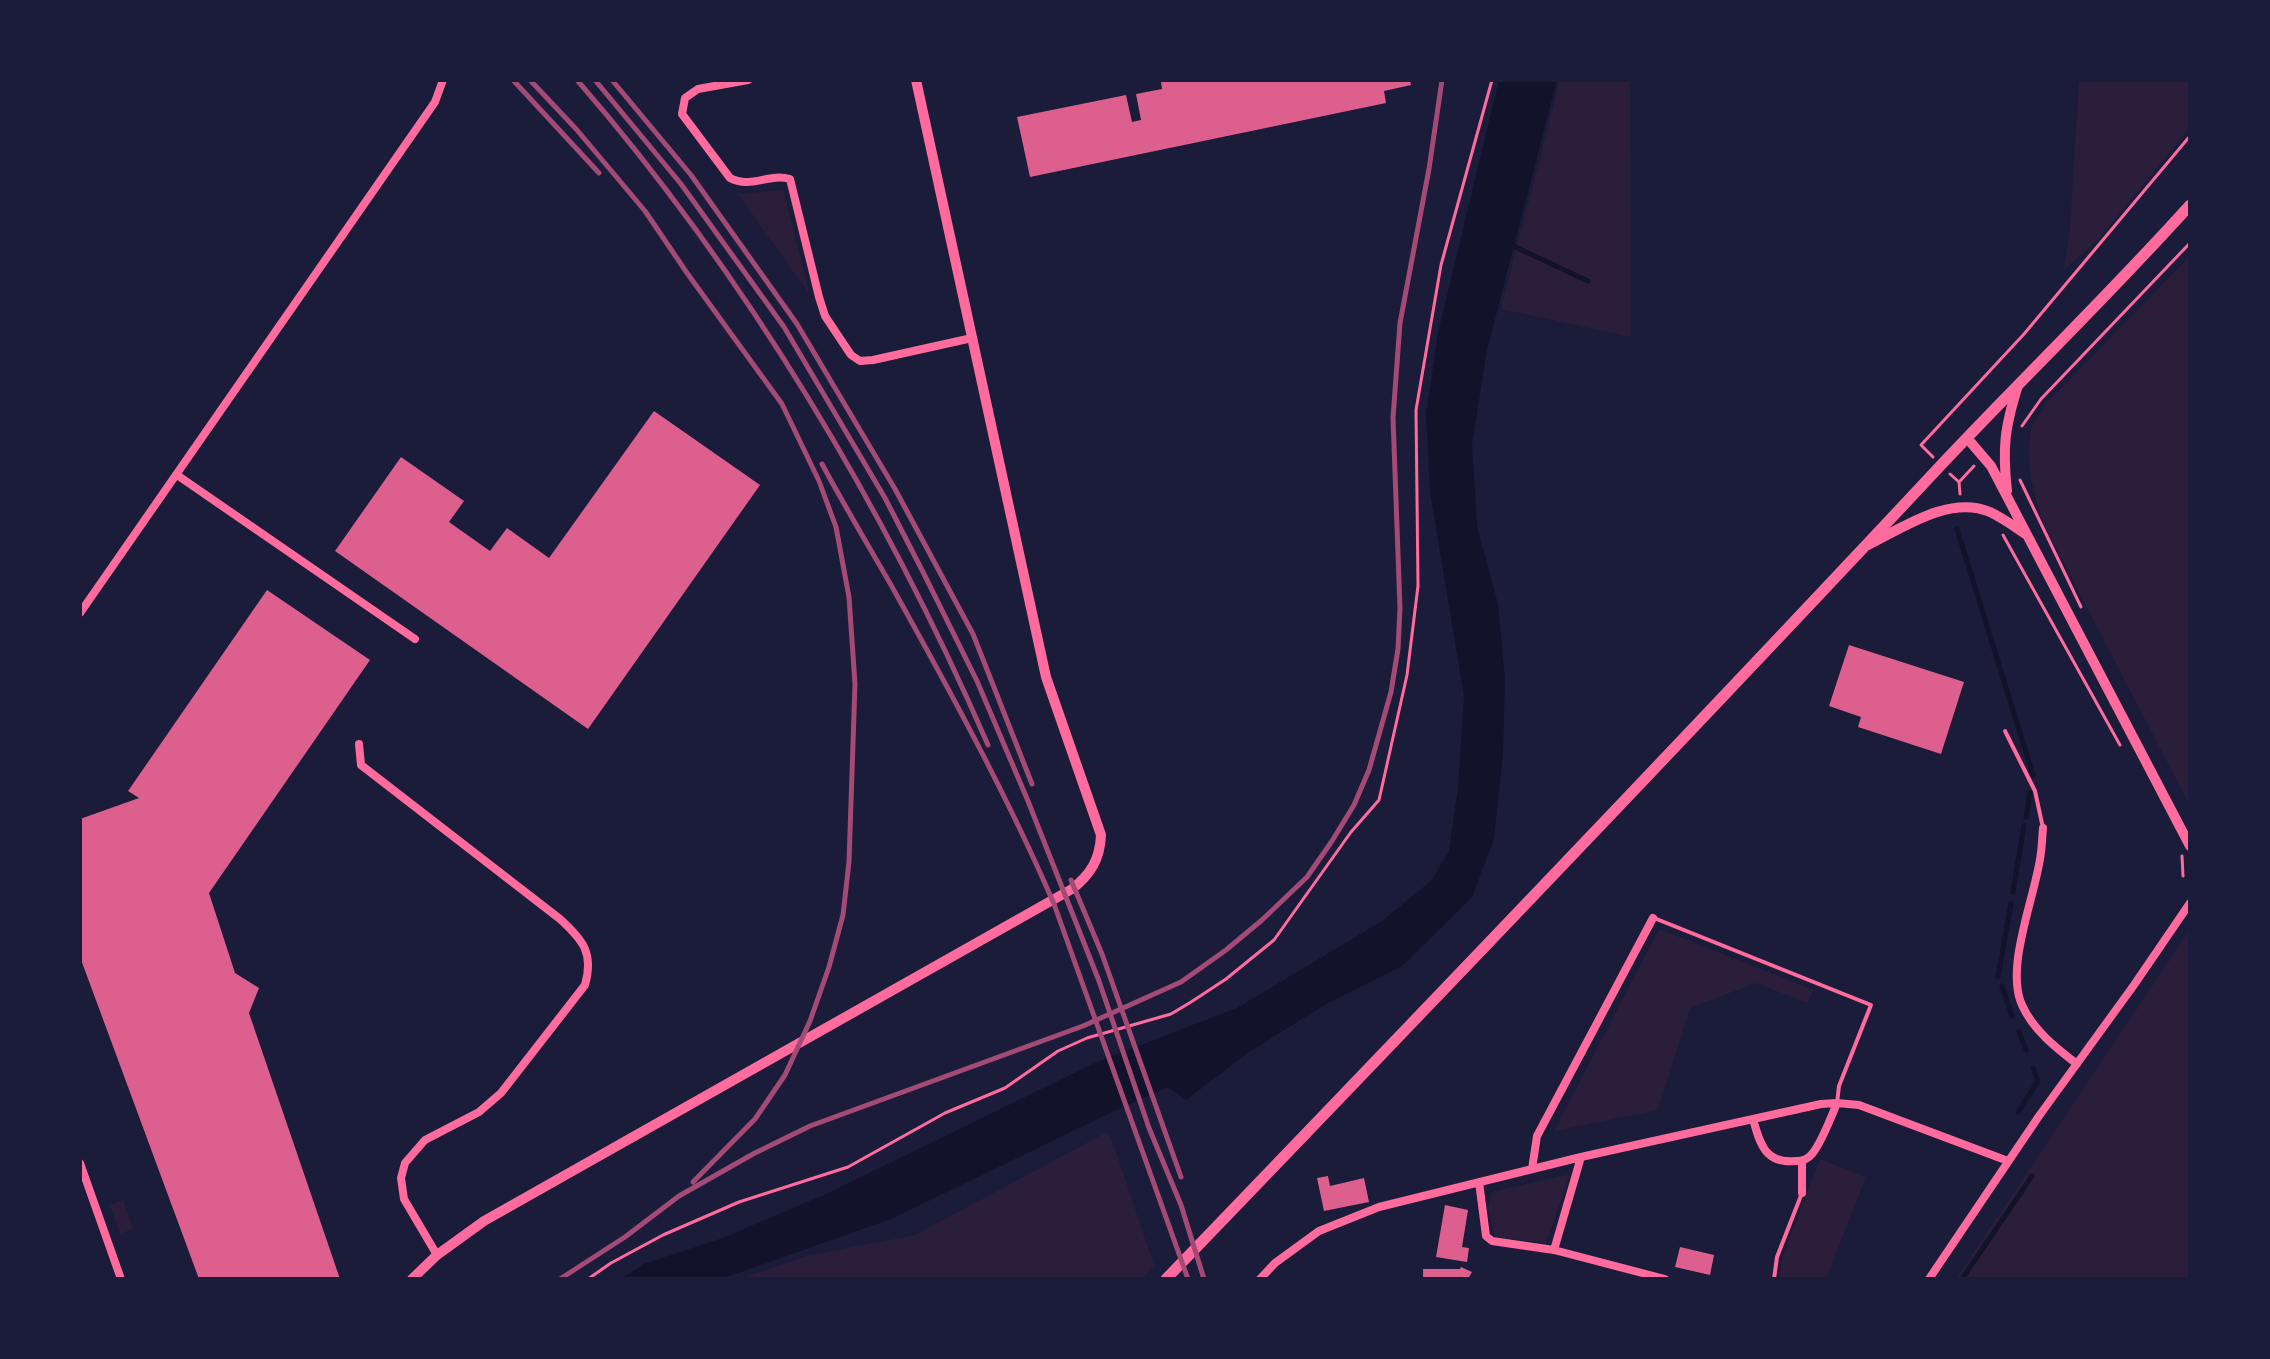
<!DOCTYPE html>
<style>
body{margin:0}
#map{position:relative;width:2270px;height:1359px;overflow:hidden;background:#1b1b3a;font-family:Figtree,sans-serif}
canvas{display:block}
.frame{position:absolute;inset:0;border:82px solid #1b1b3a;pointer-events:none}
</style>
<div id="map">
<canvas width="2270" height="1359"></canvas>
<div class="frame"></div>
</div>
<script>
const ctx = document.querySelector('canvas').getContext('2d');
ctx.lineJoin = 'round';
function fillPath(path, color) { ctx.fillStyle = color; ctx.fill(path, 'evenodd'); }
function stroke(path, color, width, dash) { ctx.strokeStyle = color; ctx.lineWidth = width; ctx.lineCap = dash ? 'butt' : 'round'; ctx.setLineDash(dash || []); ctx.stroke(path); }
const green = new Path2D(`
 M 1560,80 L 1630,80 L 1631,337 L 1501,309 Z
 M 2079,80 L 2190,80 L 2190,128 L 2098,240 L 2064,270 L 2070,227 Z
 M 783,190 L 810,295 L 738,194 Z
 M 2190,256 L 2190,806 L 2044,525 C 2034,494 2023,460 2032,427 C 2034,420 2041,412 2045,405 Z
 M 1659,929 L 1814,990 L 1807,1003 L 1756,983 L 1690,1008 L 1658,1110 L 1554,1131 Z
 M 2189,931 L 2190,1279 L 1956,1279 Z
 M 1107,1132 L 1112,1140 L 1154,1265 L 1141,1279 L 740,1279 L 806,1256 L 915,1235 Z
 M 1820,1159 L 1866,1177 L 1826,1279 L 1779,1279 L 1782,1257 Z
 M 1570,1174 L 1546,1243 L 1495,1237 L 1488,1207 L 1492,1192 Z
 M 123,1200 L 133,1229 L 120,1234 L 110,1205 Z`);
const water = new Path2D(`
 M 1499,80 L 1557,80 L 1487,350 L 1472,444 L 1477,526 L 1498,604 L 1505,679 L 1503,752 L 1494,839 L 1472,897 L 1402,966 L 1326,1004 L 1249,1052 L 1186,1100 L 1168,1087 L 1114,1111 L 891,1219 L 721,1279 L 620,1279 L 644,1264 L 723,1238 L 824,1195 L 1099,1061 L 1237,1008 L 1382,921 L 1431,881 L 1449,851 L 1458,788 L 1464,697 L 1430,492 L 1426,414 L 1438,333 Z`);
const stream = new Path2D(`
 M 1509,244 L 1588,281
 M 1957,529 L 2033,775
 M 2026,817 L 2030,793
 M 2013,892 L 2024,826
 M 1998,977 L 2011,904
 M 2002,986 L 2012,1016
 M 2019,1032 L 2026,1050
 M 2018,1112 L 2038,1081 L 2033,1068
 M 1962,1279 L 2032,1176`);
const building = new Path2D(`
 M 1171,80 L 1410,80 L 1411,85 L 1384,91 L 1386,103 L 1030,177 L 1017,117 L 1126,95 L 1132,122 L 1141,120 L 1136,94 L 1162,89 L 1161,82 Z
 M 654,411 L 760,485 L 588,729 L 335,551 L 401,457 L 464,501 L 449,522 L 490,551 L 507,528 L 549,558 Z
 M 267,590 L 370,660 L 209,893 L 235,973 L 259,988 L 249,1013 L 340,1279 L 199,1279 L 80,957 L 80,819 L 139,798 L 128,791 Z
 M 1849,645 L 1964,682 L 1941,754 L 1858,727 L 1861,717 L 1829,706 Z
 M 1328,1176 L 1330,1186 L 1364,1178 L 1369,1202 L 1324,1211 L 1317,1178 Z
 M 1445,1205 L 1468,1210 L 1462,1247 L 1469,1248 L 1467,1262 L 1436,1257 Z
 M 1680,1247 L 1714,1255 L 1710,1275 L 1675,1267 Z
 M 1461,1267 L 1472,1272 L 1468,1279 L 1423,1279 L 1423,1269 L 1460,1269 Z`);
const path = new Path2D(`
 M 2022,426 L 2041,399 L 2190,243
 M 1933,457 L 1921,445 L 2024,334 L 2190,136
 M 1950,474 L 1959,482 L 1960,494
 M 2020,480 L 2081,607
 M 1960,481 L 1974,466
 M 2003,535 L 2120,745
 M 2182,856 L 2183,876
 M 588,1279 L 611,1263 L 663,1235 L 739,1202 L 848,1167 L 945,1113 L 1005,1088 L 1058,1051 L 1087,1038 L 1171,1014 L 1191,1002 L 1226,979 L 1274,940 L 1351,832 L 1379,800 L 1407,675 L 1418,586 L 1416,410 L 1441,265 L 1492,80`);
const service = new Path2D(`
 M 2005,731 L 2035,791 L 2043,828
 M 1654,918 L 1871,1005 L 1839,1086 L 1837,1103
 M 1774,1279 L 1777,1257 L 1802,1193`);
const minor = new Path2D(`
 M 748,80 L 698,89 L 685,98 L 682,114 L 730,178 C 750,189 769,173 790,179 L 819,297 L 825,316 L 851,355 L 860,361 L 873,360 L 972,338
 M 177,475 L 415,639
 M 80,613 L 435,102 L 443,80
 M 359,744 L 361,765 L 560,919 C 583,940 594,953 585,985 L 501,1093 L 479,1112 L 425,1140 L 405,1163 L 401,1178 L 404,1199 L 437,1255
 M 2043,828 C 2042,838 2042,849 2040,859 C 2034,899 2005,968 2022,1005 C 2033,1030 2056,1048 2077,1064
 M 1753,1119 C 1760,1144 1765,1164 1796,1161 C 1802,1161 1808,1159 1812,1154 C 1821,1144 1832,1115 1837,1103
 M 80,1163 L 121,1279
 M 1532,1169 L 1537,1136 L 1653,918
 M 1479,1182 L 1486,1236 L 1492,1241 L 1554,1250 L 1665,1279
 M 1802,1193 L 1802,1161
 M 1554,1250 L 1581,1157
 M 1260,1279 L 1275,1263 L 1319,1231 L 1379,1207 L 1581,1157 L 1821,1104 L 1837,1103 L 1859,1105 L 2008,1161
 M 1929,1279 L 2039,1116 L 2134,985 L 2190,903`);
const tertiary = new Path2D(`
 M 1967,438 L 1991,466 L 2190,846
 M 2007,491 C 2002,447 2005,427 2018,385
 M 1868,545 C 1904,527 1950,495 1990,512 C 2003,518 2015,527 2027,535
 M 412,1279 L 437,1255 L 484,1221 L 1072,889 C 1091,874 1100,859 1101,835 L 1046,677 L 916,80`);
const secondary = new Path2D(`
 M 1166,1279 C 1426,1009 1686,738 1942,464 C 2024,377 2110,294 2190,205`);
const rail = new Path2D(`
 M 513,80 L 599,173
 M 530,80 L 577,130 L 645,211 L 687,273 L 782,404 L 819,481 L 836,527 L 849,597 L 855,684 L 849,862 L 843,915 L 829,967 L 810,1021 L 785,1075 L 755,1119 L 693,1182
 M 577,80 C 747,276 885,508 988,745
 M 595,80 L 681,184 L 784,327 L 885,498 L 925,576 L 977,681 L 1028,801 L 1099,981 L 1149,1128 L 1181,1205 L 1204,1279
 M 612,80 L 691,175 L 797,324 L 895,489 L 973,634 L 1032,784
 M 822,464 C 844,505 868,545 891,585 C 949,689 1007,795 1054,904 L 1188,1279
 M 1071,880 L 1102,954 L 1181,1177
 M 560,1279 L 625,1237 L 679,1196 L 753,1154 L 810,1126 L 1083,1026 L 1181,982 L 1226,950 L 1262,920 L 1307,877 L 1332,841 L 1354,805 L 1369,770 L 1391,692 L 1398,649 L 1400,608 L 1393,418 L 1400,323 L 1429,169 L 1442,80`);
fillPath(green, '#2a1e3b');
fillPath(water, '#12122b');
stroke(stream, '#12122b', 5);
fillPath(building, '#dd5f8e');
stroke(path, '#ff6b9d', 3);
stroke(service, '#ff6b9d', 4);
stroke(minor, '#ff6b9d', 8);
stroke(tertiary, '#ff6b9d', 10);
stroke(secondary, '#ff6b9d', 11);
stroke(rail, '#a44b75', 5);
</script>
